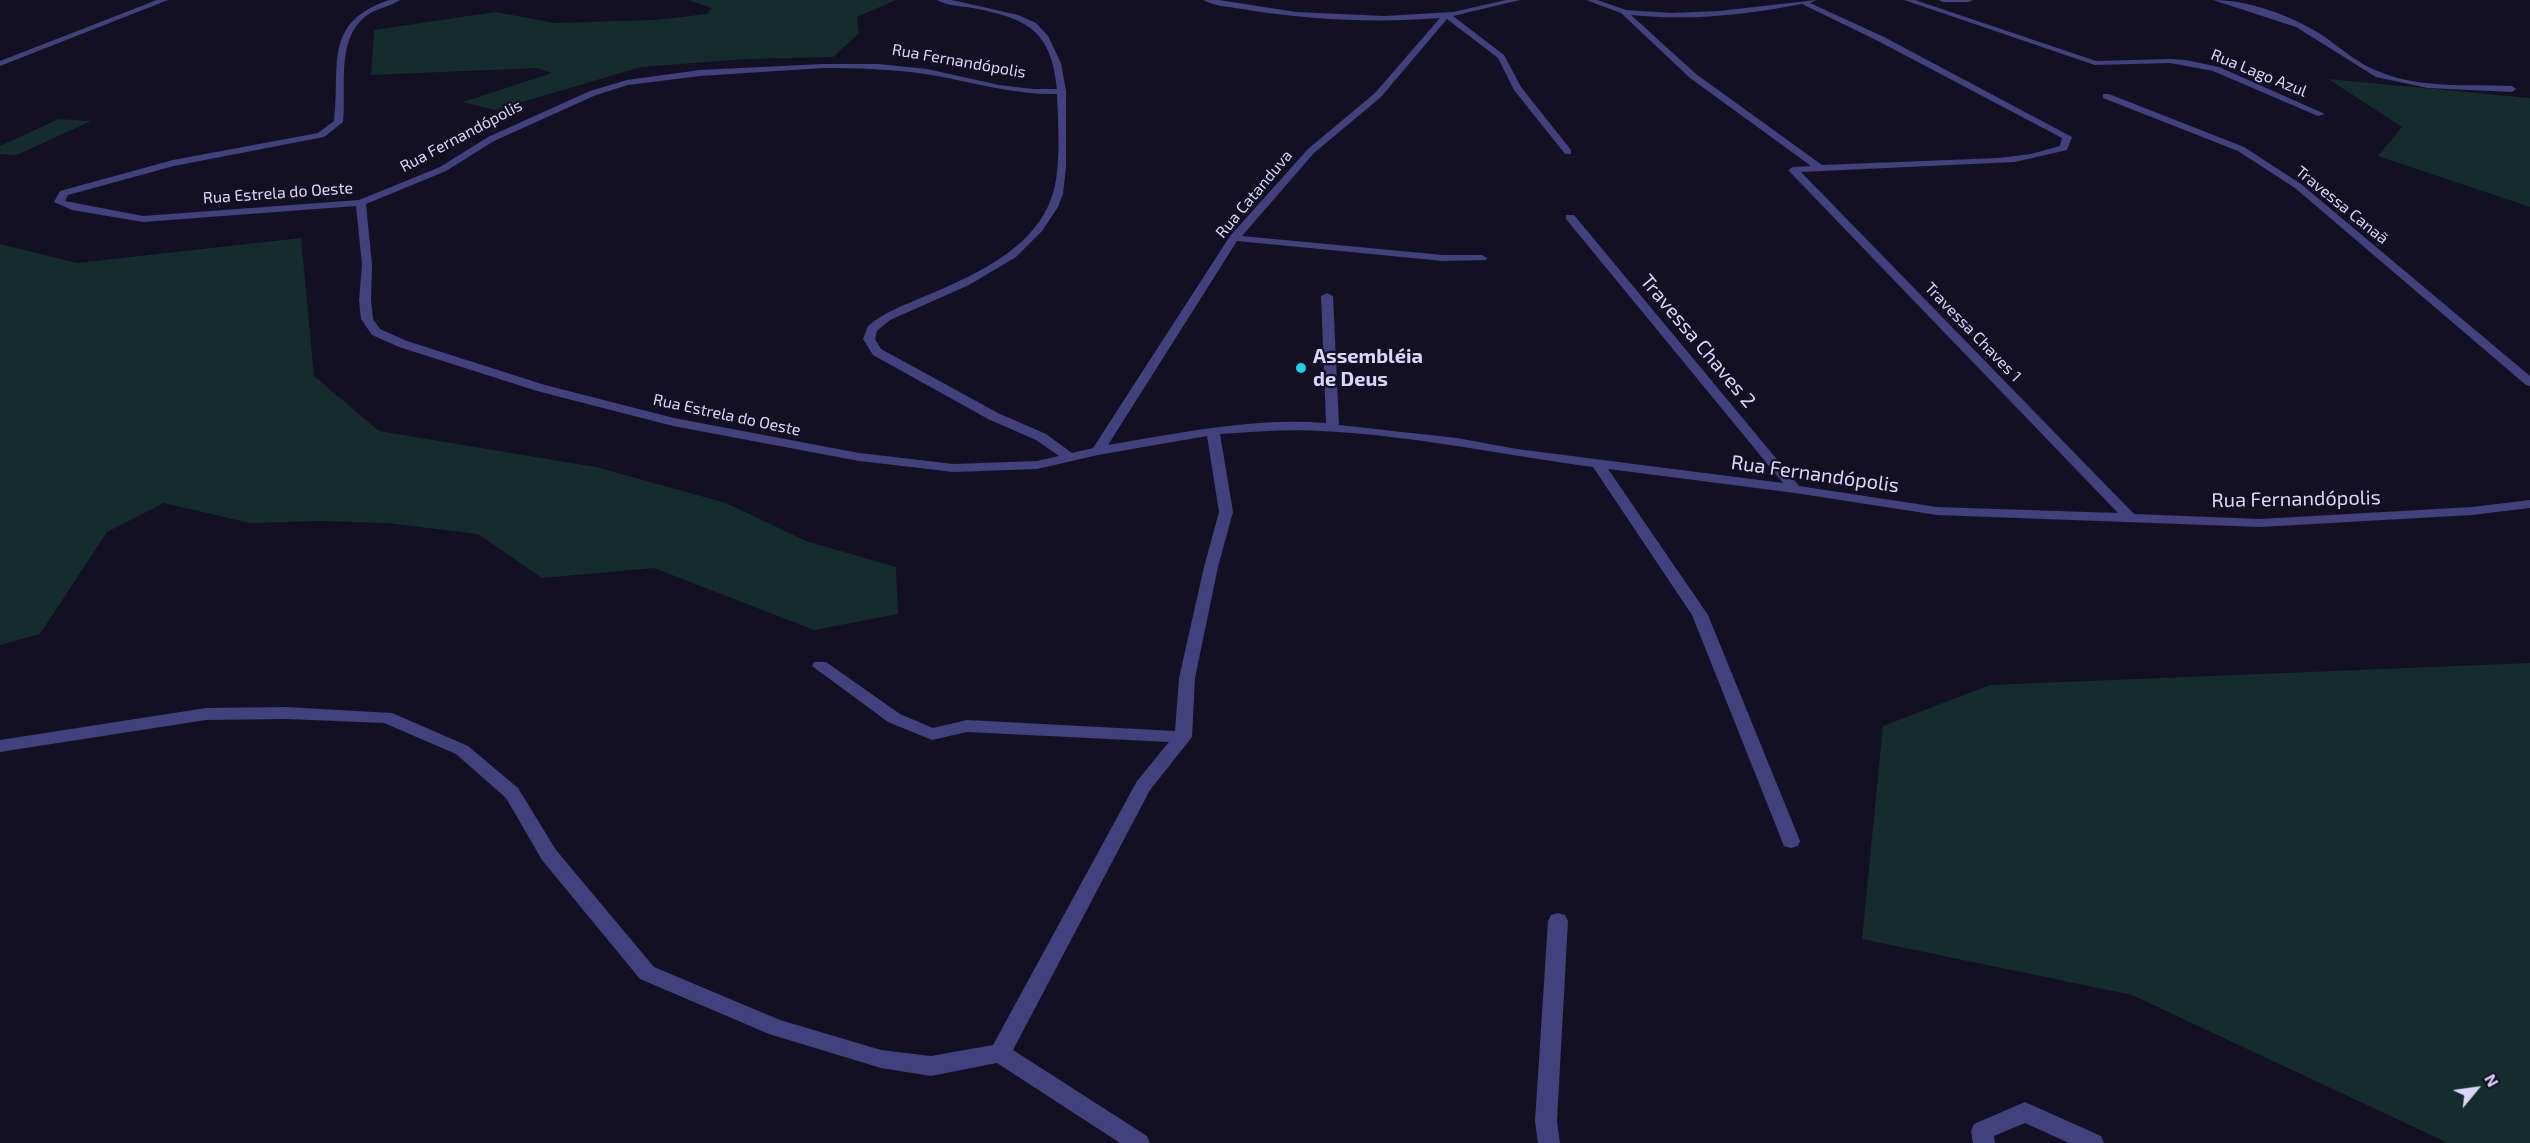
<!DOCTYPE html>
<meta charset="utf-8">
<style>
body{margin:0}
#map{position:relative;width:2530px;height:1143px;overflow:hidden;background:#131023;font-family:"Exo 2",sans-serif}
canvas{display:block}
.north{position:absolute;left:2446px;top:1059px;width:60px;height:60px;-webkit-text-stroke:4px #131023;paint-order:stroke;rotate:61deg;font-size:16px;font-weight:700;line-height:24px;text-align:center;color:#dad6fb}
.north::after{content:'';display:block;margin:auto;width:21px;height:27px;background:#dad6fb;clip-path:polygon(50% 0,100% 100%,50% 72%,0 100%)}
</style>
<div id="map">
<canvas width="2530" height="1143"></canvas>
<div class="north">N</div>
</div>
<script>
const ctx = document.querySelector('canvas').getContext('2d');
ctx.lineJoin = 'round';
function fillPath(path, color) { ctx.fillStyle = color; ctx.fill(path, 'evenodd'); }
function stroke(path, color, width, dash) { ctx.strokeStyle = color; ctx.lineWidth = width; ctx.lineCap = dash ? 'butt' : 'round'; ctx.setLineDash(dash || []); ctx.stroke(path); }
function write(font, color, halo, rows, align = 'center') {
  ctx.font = font + ' "Exo 2",sans-serif'; ctx.lineWidth = 4.5; ctx.setLineDash([]); ctx.textBaseline = 'middle'; ctx.strokeStyle = halo; ctx.fillStyle = color; for (const [text, x, y, turn = 0] of rows) {
    ctx.save(); ctx.translate(x, y); ctx.rotate((+turn || 0) * Math.PI / 180); ctx.textAlign = isNaN(turn) ? turn : align; if (halo) ctx.strokeText(text, 0, 0); ctx.fillText(text, 0, 0); ctx.restore();
  }
}
const green = new Path2D(`
 M 688,0 L 896,0 L 857,17 L 859,33 L 833,57 L 747,59 L 641,67 L 495,110 L 463,102 L 552,73 L 537,68 L 371,75 L 374,30 L 495,12 L 555,23 L 655,20 L 707,14 L 712,8 Z
 M 2328,79 L 2530,98 L 2530,207 L 2378,156 L 2402,127 Z
 M 59,119 L 91,121 L 17,155 L 0,154 L 0,146 Z
 M 301,238 L 314,376 L 379,431 L 596,467 L 726,503 L 806,541 L 896,567 L 898,614 L 814,630 L 654,568 L 542,578 L 478,534 L 387,523 L 320,521 L 250,523 L 164,503 L 107,532 L 40,634 L 0,645 L 0,244 L 77,263 Z
 M 2530,663 L 2530,1143 L 2448,1143 L 2132,995 L 1862,939 L 1883,726 L 1990,685 Z`);
const minor = new Path2D(`
 M 157,0 L 168,0 L 0,66 L 0,61 Z
 M 389,0 L 400,0 C 390,7 376,8 366,16 C 335,40 347,88 343,122 L 324,137 L 174,166 L 68,195 L 65,201 L 143,216 L 359,200 L 440,167 L 488,137 L 590,91 L 627,80 L 700,70 L 823,64 L 878,64 L 927,69 L 999,85 L 1033,89 L 1057,89 C 1051,29 1027,19 973,8 C 962,6 947,6 937,0 L 952,0 L 1018,15 L 1036,23 L 1048,36 L 1061,63 L 1066,91 L 1066,167 L 1063,194 L 1058,207 L 1042,231 L 1016,257 L 969,285 L 890,320 L 877,331 L 875,339 L 881,349 L 998,413 L 1046,434 L 1072,453 L 1093,448 L 1230,236 L 1308,149 L 1375,93 L 1440,18 C 1375,23 1312,20 1248,10 C 1234,7 1215,7 1203,0 L 1219,0 L 1296,12 L 1384,16 L 1453,12 L 1506,0 L 1520,0 L 1453,16 L 1504,55 L 1521,87 L 1571,150 L 1571,154 L 1565,154 L 1514,90 L 1498,58 L 1447,19 L 1381,97 L 1314,153 L 1242,236 L 1443,255 L 1482,255 L 1487,258 L 1486,260 L 1443,261 L 1237,241 L 1108,445 C 1180,433 1253,417 1326,423 L 1321,296 L 1327,293 L 1333,296 L 1339,425 L 1457,438 L 1517,449 L 1783,483 L 1566,219 L 1566,215 L 1574,215 L 1799,486 L 1937,507 L 2118,513 L 1788,170 L 1793,167 L 1811,166 L 1690,78 L 1621,13 L 1586,0 L 1597,0 L 1626,10 L 1672,13 L 1719,11 L 1816,0 L 1810,3 L 1884,37 L 2072,137 L 2067,150 L 2015,162 L 1801,172 L 2134,514 L 2260,519 L 2472,507 L 2530,500 L 2530,508 L 2472,515 L 2260,527 L 1937,515 L 1795,493 L 1608,469 L 1708,615 L 1800,841 L 1798,846 L 1791,848 L 1784,846 L 1782,841 L 1692,615 L 1593,467 C 1504,455 1410,435 1321,431 C 1287,429 1254,432 1220,434 L 1233,512 L 1218,567 L 1195,678 L 1192,737 L 1150,790 L 1013,1050 L 1147,1136 L 1150,1143 L 1120,1143 L 997,1063 L 931,1076 L 881,1068 L 769,1034 L 640,979 L 542,860 L 506,798 L 456,754 L 384,723 L 286,719 L 206,720 L 0,752 L 0,740 L 206,708 L 286,707 L 392,713 L 468,746 L 518,788 L 556,850 L 654,967 L 780,1020 L 881,1050 L 931,1056 L 993,1045 L 1137,781 L 1169,742 L 967,732 L 932,740 L 888,722 L 812,666 L 814,662 L 826,662 L 900,714 L 933,728 L 967,720 L 1175,731 L 1179,678 L 1204,567 L 1219,512 L 1207,436 L 1098,455 L 1037,469 L 954,472 L 859,461 L 673,426 L 537,391 L 399,347 L 372,335 L 361,319 L 359,300 L 362,265 L 356,206 L 143,222 L 72,210 L 54,202 L 60,191 L 173,160 L 318,133 L 334,121 C 341,65 322,23 389,0 ZM 1802,4 L 1878,41 L 2062,138 L 2060,146 L 2031,154 L 1998,158 L 1822,165 L 1696,74 L 1631,15 C 1688,21 1745,15 1802,4 ZM 823,68 C 857,68 891,69 925,74 C 970,81 1011,95 1057,94 C 1058,124 1062,171 1051,199 C 1035,244 985,270 944,288 C 922,298 898,306 877,319 L 868,326 L 863,339 L 873,355 L 988,419 L 1036,440 L 1059,456 L 1037,461 L 954,464 L 859,453 L 674,418 L 545,385 L 407,341 L 380,329 L 373,319 L 371,300 L 372,265 L 366,204 L 446,171 L 494,141 L 596,95 L 628,85 L 700,76 Z
 M 1904,0 L 1915,0 L 2096,61 L 2170,59 L 2186,60 L 2219,67 L 2325,114 L 2318,116 L 2213,71 L 2170,63 L 2095,65 Z
 M 1939,0 L 1973,0 L 1969,2 L 1943,2 Z
 M 2213,0 C 2249,0 2292,16 2322,35 C 2341,48 2358,64 2380,72 C 2421,89 2469,84 2512,86 L 2516,89 L 2512,92 L 2428,88 L 2376,77 L 2296,27 Z
 M 2103,94 L 2109,94 L 2244,147 L 2301,184 L 2530,376 L 2530,386 L 2526,385 L 2295,188 L 2238,151 L 2103,98 Z
 M 1558,913 L 1565,915 L 1568,921 L 1557,1121 L 1560,1143 L 1538,1143 L 1535,1121 L 1548,921 L 1551,915 Z
 M 2025,1102 L 2101,1136 L 2104,1143 L 2069,1143 L 2025,1123 L 1994,1136 L 1995,1143 L 1973,1143 L 1971,1131 L 1974,1124 Z`);
const markers = [
 [1301,368,6,"#15d2e8"]
];
const farStreetnames = [
 ["Rua Fernandópolis",959,61,10],
 ["Rua Lago Azul",2259,73,22],
 ["Rua Fernandópolis",461,136,-28],
 ["Rua Estrela do Oeste",278,193,-4],
 ["Rua Catanduva",1254,194,-50],
 ["Travessa Canaã",2342,205,39],
 ["Travessa Chaves 1",1973,332,46],
 ["Rua Estrela do Oeste",727,415,12]
];
const streetNames = [
 ["Travessa Chaves 2",1698,341,50],
 ["Rua Fernandópolis",1815,474,8],
 ["Rua Fernandópolis",2296,499,-1]
];
const poiNames = [
 ["Assembléia",1313,356],
 ["de Deus",1313,379]
];
fillPath(green, '#142c2b');
fillPath(minor, '#42407d');
for (const [x, y, r, color] of markers) { const dot = new Path2D(); dot.arc(x, y, r, 0, 2 * Math.PI); ctx.fillStyle = color; ctx.fill(dot); stroke(dot, '#131023', 2); }
write('16px', '#dad6fb', '#131023', farStreetnames);
write('20px', '#dad6fb', '#131023', streetNames);
write('bold 20px', '#dad6fb', '#131023', poiNames, 'left');
</script>
